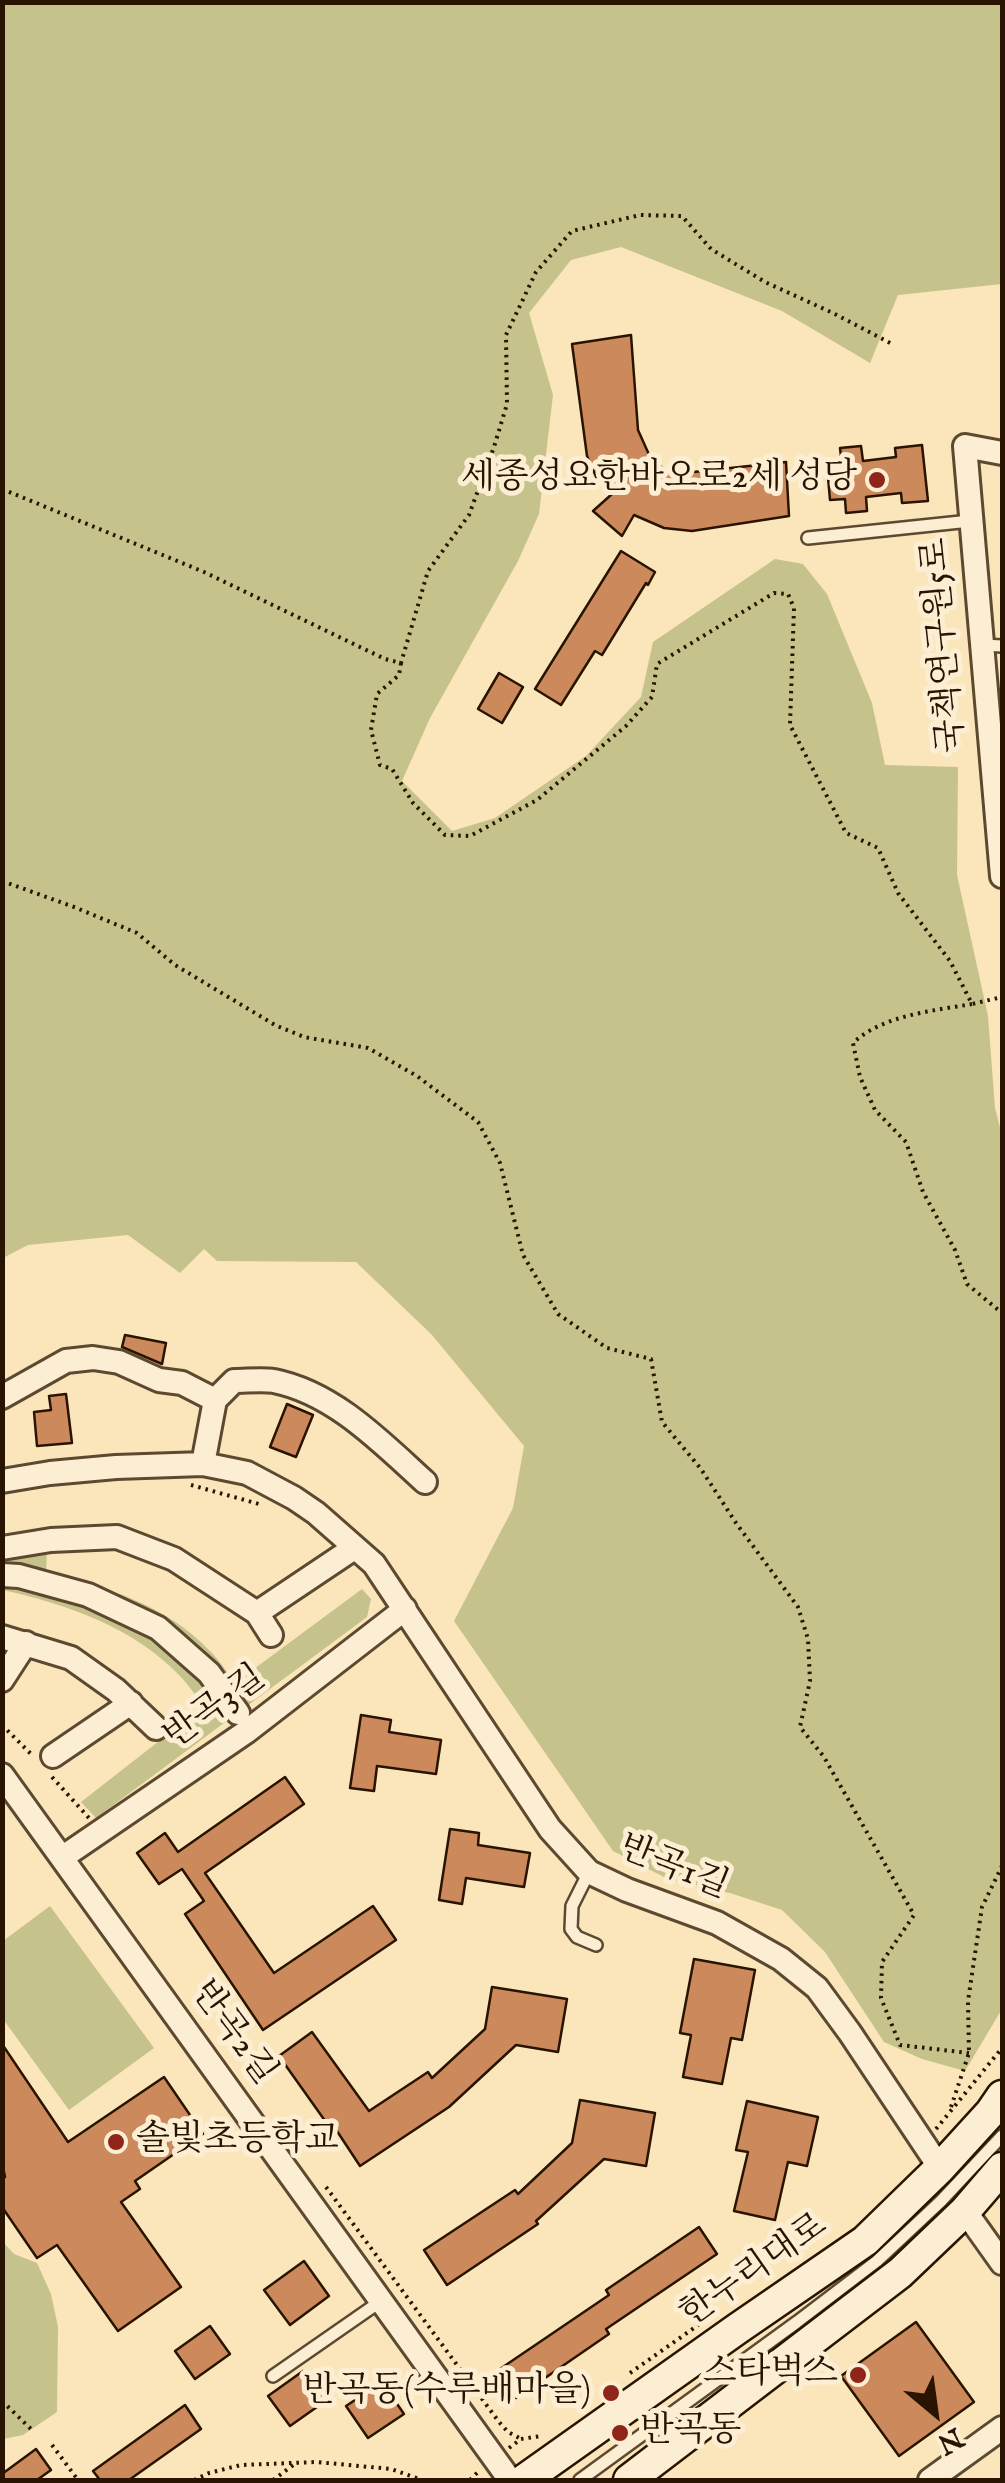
<!DOCTYPE html>
<meta charset="utf-8">
<style>
body{margin:0}
#map{position:relative;width:1005px;height:2483px;overflow:hidden;background:#fbe5bb;font-family:"IM FELL English",serif}
canvas{display:block}
.frame{position:absolute;inset:0;border:5px solid #281401;pointer-events:none}
.north{position:absolute;left:885px;top:2363px;width:100px;height:100px;-webkit-text-stroke:8px #fceed3;paint-order:stroke;rotate:151deg;font-size:28px;font-weight:700;line-height:40px;text-align:center;color:#281401}
.north::after{content:'';display:block;margin:auto;width:35px;height:45px;background:#281401;clip-path:polygon(50% 0,100% 100%,50% 72%,0 100%)}
</style>
<div id="map">
<canvas width="1005" height="2483"></canvas>
<div class="frame"></div>
<div class="north">N</div>
</div>
<script>
const ctx = document.querySelector('canvas').getContext('2d');
ctx.lineJoin = 'round';
function fillPath(path, color) { ctx.fillStyle = color; ctx.fill(path, 'evenodd'); }
function stroke(path, color, width, dash) { ctx.strokeStyle = color; ctx.lineWidth = width; ctx.lineCap = dash ? 'butt' : 'round'; ctx.setLineDash(dash || []); ctx.stroke(path); }
function write(font, color, halo, rows, align = 'center') {
  ctx.font = font + ' "IM FELL English","Noto Serif KR",serif'; ctx.lineWidth = 10; ctx.setLineDash([]); ctx.textBaseline = 'middle'; ctx.strokeStyle = halo; ctx.fillStyle = color; for (const [text, x, y, turn = 0] of rows) {
    ctx.save(); ctx.translate(x, y); ctx.rotate((+turn || 0) * Math.PI / 180); ctx.textAlign = isNaN(turn) ? turn : align; if (halo) ctx.strokeText(text, 0, 0); ctx.fillText(text, 0, 0); ctx.restore();
  }
}
const green = new Path2D(`
 M 3,2 L 1002,3 L 1002,284 L 898,295 L 870,363 L 782,311 L 621,247 L 571,260 L 529,313 L 553,395 L 539,514 L 518,561 L 430,718 L 402,781 L 452,831 L 495,818 L 586,756 L 641,697 L 653,642 L 775,559 L 803,564 L 827,594 L 872,703 L 885,765 L 958,767 L 957,875 L 988,1016 L 995,1108 L 1002,1135 L 1002,2009 L 965,2071 L 922,2059 L 884,2042 L 825,1952 L 782,1910 L 730,1893 L 668,1879 L 613,1851 L 454,1621 L 513,1508 L 524,1446 L 432,1335 L 356,1262 L 217,1261 L 204,1249 L 180,1273 L 128,1235 L 28,1245 L 3,1258 Z
 M 47,1550 L 46,1575 C 107,1586 166,1605 210,1651 C 219,1660 227,1672 235,1683 L 362,1589 L 371,1599 L 367,1617 L 96,1818 L 81,1802 L 204,1706 C 196,1696 188,1684 179,1675 C 133,1627 66,1604 3,1590 L 2,1555 Z
 M 50,1906 L 154,2048 L 69,2110 L 3,2019 L 3,1941 Z
 M 2,2241 L 14,2254 L 37,2263 L 51,2294 L 58,2327 L 57,2412 L 23,2435 L 3,2439 Z`);
const building = new Path2D(`
 M 631,335 L 638,430 L 651,459 L 667,471 L 684,473 L 786,462 L 789,516 L 692,531 L 664,528 L 634,515 L 622,536 L 593,511 L 612,494 L 597,479 L 587,456 L 572,344 Z
 M 922,445 L 928,501 L 902,503 L 901,493 L 866,497 L 867,511 L 846,513 L 845,499 L 830,500 L 827,466 L 842,465 L 840,448 L 861,446 L 863,461 L 896,457 L 895,448 Z
 M 621,551 L 655,572 L 648,585 L 646,583 L 602,655 L 595,651 L 561,705 L 535,689 Z
 M 499,673 L 523,687 L 502,723 L 478,709 Z
 M 125,1335 L 166,1343 L 162,1364 L 122,1347 Z
 M 66,1394 L 72,1443 L 37,1446 L 34,1412 L 51,1410 L 49,1396 Z
 M 287,1404 L 313,1415 L 296,1457 L 270,1447 Z
 M 361,1715 L 391,1720 L 389,1732 L 441,1740 L 436,1774 L 377,1766 L 374,1791 L 350,1788 Z
 M 285,1777 L 304,1804 L 205,1873 L 274,1973 L 373,1906 L 396,1940 L 263,2030 L 185,1914 L 204,1901 L 182,1869 L 159,1884 L 137,1853 L 165,1833 L 178,1852 Z
 M 450,1829 L 479,1833 L 478,1845 L 530,1853 L 524,1887 L 466,1878 L 462,1904 L 439,1900 Z
 M 694,1959 L 755,1970 L 742,2040 L 731,2038 L 722,2084 L 683,2077 L 691,2035 L 680,2033 Z
 M 492,1987 L 567,1999 L 558,2052 L 516,2045 L 449,2107 L 360,2166 L 331,2122 L 328,2125 L 279,2056 L 312,2032 L 369,2111 L 428,2072 L 432,2078 L 485,2029 Z
 M 2,2044 L 68,2142 L 164,2077 L 203,2134 L 135,2181 L 140,2189 L 121,2202 L 181,2287 L 118,2331 L 57,2245 L 37,2258 L 2,2207 L 2,2178 L 5,2177 L 2,2162 Z
 M 580,2100 L 655,2113 L 646,2166 L 604,2159 L 536,2221 L 538,2224 L 447,2285 L 424,2250 L 515,2190 L 518,2194 L 572,2143 Z
 M 747,2101 L 818,2117 L 807,2166 L 788,2162 L 775,2220 L 734,2211 L 748,2152 L 736,2150 Z
 M 699,2227 L 717,2254 L 606,2329 L 609,2334 L 516,2398 L 497,2371 L 609,2295 L 606,2290 Z
 M 304,2261 L 329,2296 L 290,2325 L 264,2290 Z
 M 916,2322 L 974,2402 L 899,2456 L 841,2376 Z
 M 210,2326 L 230,2354 L 195,2379 L 175,2351 Z
 M 303,2371 L 324,2402 L 290,2426 L 268,2396 Z
 M 382,2382 L 404,2414 L 368,2438 L 346,2406 Z
 M 185,2405 L 201,2429 L 129,2480 L 100,2480 L 93,2471 Z
 M 36,2449 L 51,2470 L 37,2480 L 2,2480 L 2,2474 Z`);
const path = new Path2D(`
 M 2,489 L 204,572 L 385,659 L 401,663 L 428,571 L 469,515 L 494,447 L 507,404 L 506,335 L 536,272 L 572,231 L 640,215 L 682,216 L 711,249 L 765,282 L 833,313 L 894,345
 M 401,663 L 399,675 L 377,694 L 371,730 L 380,765 L 392,769 L 413,803 L 445,835 L 470,836 L 537,800 L 626,726 L 652,697 L 657,664 L 774,593 L 788,594 L 794,608 L 790,725 L 846,833 L 878,848 L 898,893 L 950,961 L 972,1004 L 1002,997
 M 2,881 L 74,907 L 137,933 L 175,965 L 275,1025 L 304,1037 L 368,1048 L 417,1076 L 478,1122 L 500,1163 L 523,1255 L 558,1314 L 607,1348 L 651,1359 L 662,1422 L 701,1469 L 736,1523 L 798,1607 L 808,1639 L 810,1681 L 800,1727 L 824,1757 L 914,1915 L 882,1962 L 881,1998 L 900,2045 L 969,2053
 M 972,1004 C 932,1011 883,1015 853,1043 L 860,1077 L 875,1110 L 906,1142 L 923,1192 L 955,1250 L 967,1284 L 1002,1313
 M 191,1485 L 259,1504
 M 2,1725 L 32,1755
 M 52,1777 L 89,1818
 M 951,2107 L 969,2053 L 968,2001 L 982,1907 L 1002,1866
 M 936,2129 L 1002,2048
 M 326,2187 L 499,2422 L 508,2432 L 521,2439
 M 630,2373 L 704,2321
 M 2,2401 L 31,2429
 M 52,2445 L 78,2480
 M 509,2448 L 521,2439 L 541,2436
 M 194,2480 L 209,2473 L 241,2465 L 317,2462 L 391,2469 L 422,2480
 M 273,2480 L 296,2463
 M 470,2480 L 478,2472`);
const lane = new Path2D(`
 M 808,538 L 970,521
 M 982,645 L 1002,646
 M 589,1872 L 572,1906 L 571,1929 L 577,1937 L 596,1945
 M 273,2376 L 381,2301
 M 580,2480 L 797,2322 L 877,2261 L 941,2201 L 1002,2136`);
const street = new Path2D(`
 M 1002,453 L 965,446 L 1002,876
 M 2,1397 L 66,1361 L 93,1358 L 119,1362 L 159,1380 L 182,1383 L 215,1400
 M 203,1464 L 215,1400 L 234,1381 C 247,1381 261,1379 274,1381 C 334,1393 381,1442 425,1482
 M 2,1481 L 50,1473 L 116,1467 L 203,1464 L 247,1473 L 294,1498 L 316,1513 L 374,1564 L 550,1829 L 589,1872 L 627,1890 L 717,1923 L 781,1959 L 817,1988 L 850,2033 L 940,2168
 M 2,1548 L 51,1540 L 117,1537 L 174,1559 L 257,1613 L 271,1635
 M 2,1575 L 19,1576 L 88,1595 L 158,1628 L 209,1673 L 238,1713
 M 257,1613 L 354,1548
 M 2,1637 L 71,1658 L 116,1690 L 156,1728
 M 2,1680 L 26,1643
 M 53,1756 L 131,1703
 M 2,1775 L 510,2480
 M 63,1857 L 246,1732 L 405,1609
 M 965,2211 L 1002,2263
 M 930,2480 L 1002,2428`);
const secondary = new Path2D(`
 M 524,2480 L 737,2329 L 865,2241 L 940,2168 L 991,2112 L 1002,2096
 M 629,2480 L 900,2273 L 965,2211 L 1002,2168`);
const markers = [
 [877,480,10,"#8f2418"],
 [116,2142,10,"#8f2418"],
 [858,2375,10,"#8f2418"],
 [611,2393,10,"#8f2418"],
 [620,2433,10,"#8f2418"]
];
const poiNames = [
 ["세종성요한바오로2세 성당",857,480],
 ["솔빛초등학교",136,2142,"left"],
 ["스타벅스",838,2375],
 ["반곡동(수루배마을)",591,2393],
 ["반곡동",640,2433,"left"]
];
const streetNames = [
 ["국책연구원5로",946,645,-95],
 ["반곡3길",216,1709,-36],
 ["반곡1길",673,1869,22],
 ["반곡2길",232,2034,54],
 ["한누리대로",755,2272,-35]
];
fillPath(green, '#c6c28b');
fillPath(building, '#cc895c');
stroke(building, '#281401', 2.5);
stroke(lane, '#5d4830', 16);
stroke(street, '#5d4830', 28);
stroke(secondary, '#281401', 35);
stroke(path, '#281401', 4, [2.5, 5]);
stroke(lane, '#fceed3', 11);
stroke(street, '#fceed3', 22);
stroke(secondary, '#fceed3', 30);
for (const [x, y, r, color] of markers) { const dot = new Path2D(); dot.arc(x, y, r, 0, 2 * Math.PI); ctx.fillStyle = color; ctx.fill(dot); stroke(dot, '#fceed3', 4); }
write('35px', '#281401', '#fceed3', poiNames, 'right');
write('35px', '#281401', '#fceed3', streetNames);
</script>
